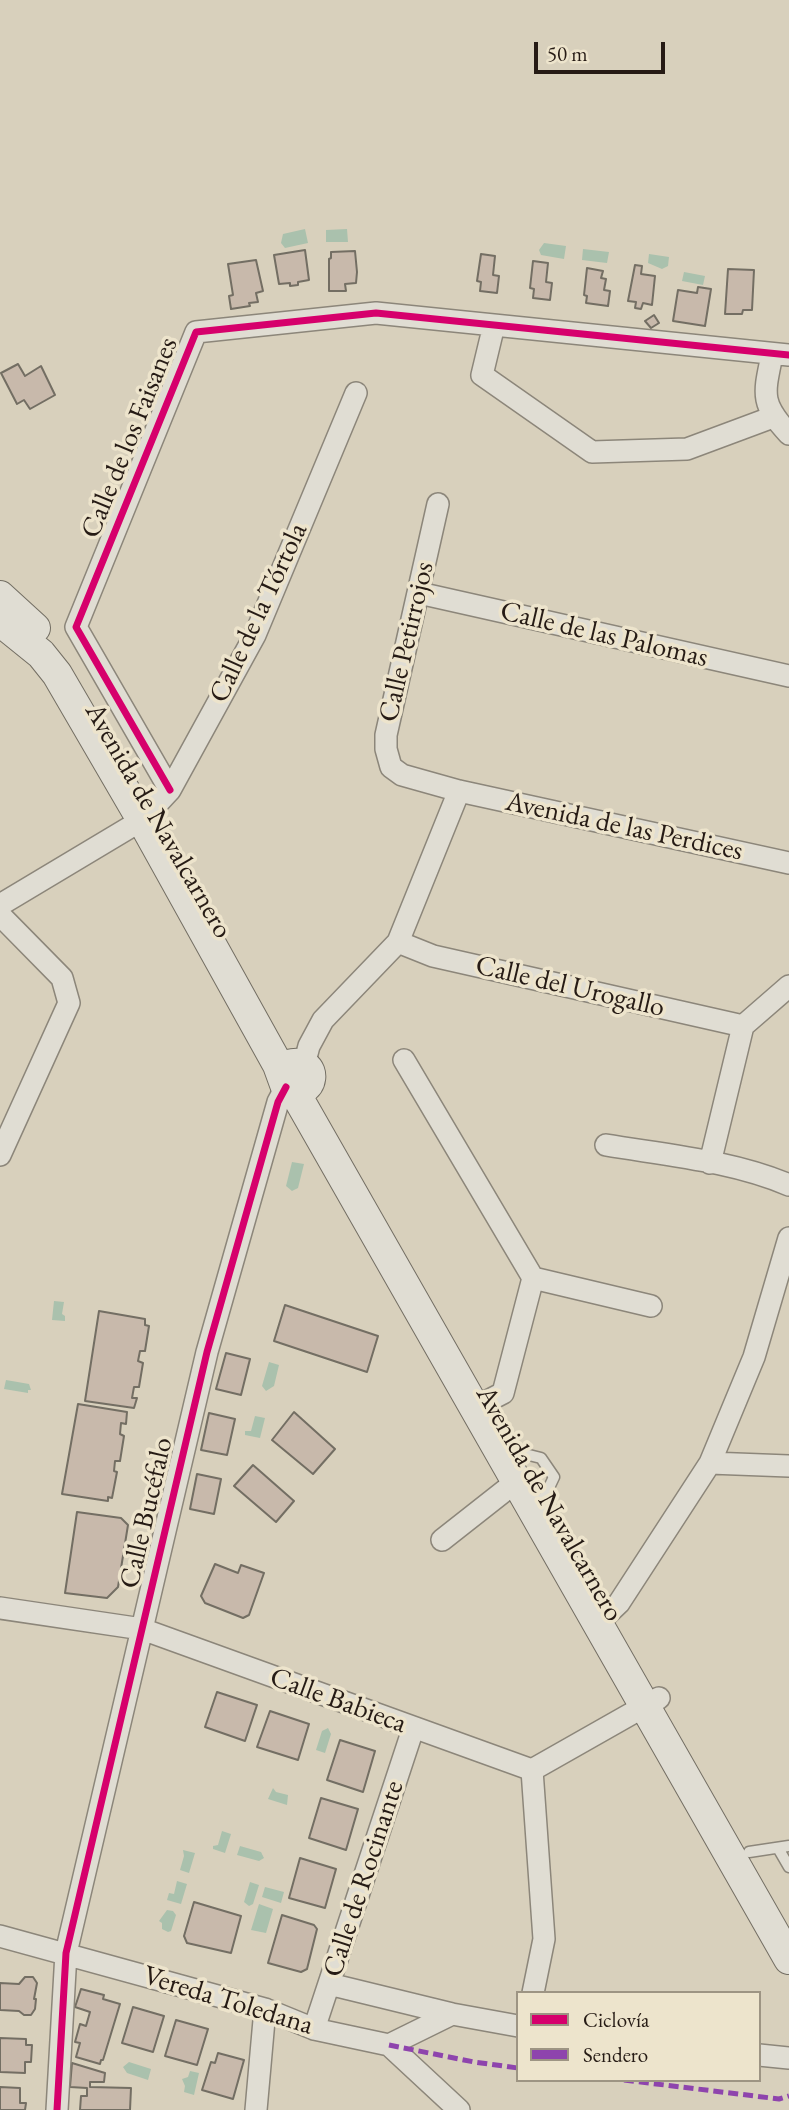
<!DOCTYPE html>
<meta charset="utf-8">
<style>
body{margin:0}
#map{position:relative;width:789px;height:2110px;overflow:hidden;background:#d8d0bc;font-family:"EB Garamond",serif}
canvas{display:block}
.legend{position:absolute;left:516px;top:1991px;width:245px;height:91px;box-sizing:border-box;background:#ede4cc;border:2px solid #9d9483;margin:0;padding:9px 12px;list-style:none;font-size:21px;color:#261b15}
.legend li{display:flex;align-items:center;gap:14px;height:35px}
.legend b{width:35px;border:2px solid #9d9483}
.scale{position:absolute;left:534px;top:42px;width:131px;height:32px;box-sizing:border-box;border:4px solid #261b15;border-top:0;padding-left:9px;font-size:21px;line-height:24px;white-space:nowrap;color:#261b15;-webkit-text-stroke:5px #ede4cc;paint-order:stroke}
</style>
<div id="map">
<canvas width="789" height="2110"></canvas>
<ul class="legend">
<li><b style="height:9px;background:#d6006c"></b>Ciclovía</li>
<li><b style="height:9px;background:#8e44ad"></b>Sendero</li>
</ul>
<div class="scale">50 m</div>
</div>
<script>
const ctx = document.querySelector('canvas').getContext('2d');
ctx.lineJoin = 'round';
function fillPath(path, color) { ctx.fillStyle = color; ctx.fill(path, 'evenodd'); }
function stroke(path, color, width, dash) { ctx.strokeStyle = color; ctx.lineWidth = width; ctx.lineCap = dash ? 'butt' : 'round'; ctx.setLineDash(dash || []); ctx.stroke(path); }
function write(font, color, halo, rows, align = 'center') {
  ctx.font = font + ' "EB Garamond",serif'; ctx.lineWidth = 7; ctx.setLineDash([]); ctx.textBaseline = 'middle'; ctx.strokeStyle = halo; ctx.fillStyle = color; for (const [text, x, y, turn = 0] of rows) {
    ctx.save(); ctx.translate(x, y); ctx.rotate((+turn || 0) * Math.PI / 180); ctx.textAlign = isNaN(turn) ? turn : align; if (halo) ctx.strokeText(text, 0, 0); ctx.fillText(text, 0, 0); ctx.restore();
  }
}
const water = new Path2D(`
 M 305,229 L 308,243 L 285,248 L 281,243 L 283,234 Z
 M 347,229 L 348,242 L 326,242 L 326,230 Z
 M 544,243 L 566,246 L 564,259 L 541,255 L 539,250 Z
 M 583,249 L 609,252 L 607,263 L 582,260 Z
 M 649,254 L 669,257 L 668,266 L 662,269 L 648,263 Z
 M 684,272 L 705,276 L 703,285 L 682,281 Z
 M 292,1162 L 304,1164 L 298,1188 L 292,1191 L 286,1186 Z
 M 54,1301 L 64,1302 L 62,1314 L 65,1316 L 65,1321 L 52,1320 Z
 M 269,1362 L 279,1365 L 274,1386 L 266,1391 L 262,1386 Z
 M 6,1380 L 29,1384 L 31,1390 L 28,1390 L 28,1393 L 4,1389 Z
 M 255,1416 L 265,1418 L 260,1438 L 245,1435 L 245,1431 L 251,1431 Z
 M 328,1728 L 331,1734 L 325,1753 L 316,1750 L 322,1731 Z
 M 273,1788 L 276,1792 L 288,1795 L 287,1805 L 268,1799 Z
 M 222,1831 L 231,1834 L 225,1853 L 213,1849 L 213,1846 L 218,1845 Z
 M 240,1846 L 261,1852 L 264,1858 L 259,1861 L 237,1855 Z
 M 183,1850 L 195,1853 L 189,1873 L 180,1870 L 184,1856 Z
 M 177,1881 L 187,1884 L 181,1904 L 167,1900 L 169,1893 L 174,1894 Z
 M 250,1882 L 259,1885 L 253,1904 L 249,1906 L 244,1902 Z
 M 265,1887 L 284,1892 L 281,1903 L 262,1897 Z
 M 259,1904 L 273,1909 L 266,1933 L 251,1930 Z
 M 167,1910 L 173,1911 L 176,1915 L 171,1931 L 168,1932 L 162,1929 L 162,1923 L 159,1921 Z
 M 129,2062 L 151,2069 L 148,2080 L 127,2073 L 123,2067 Z
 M 190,2071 L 199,2073 L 194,2095 L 184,2092 L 185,2086 L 182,2079 L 188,2077 Z`);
const building = new Path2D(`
 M 305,250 L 309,280 L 298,282 L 298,285 L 290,286 L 290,283 L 279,284 L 274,255 Z
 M 355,251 L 357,272 L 356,283 L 345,284 L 346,291 L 329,291 L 329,259 L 331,258 L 331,252 Z
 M 481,254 L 495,256 L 493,275 L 499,276 L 497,293 L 480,291 L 481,282 L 477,281 Z
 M 256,260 L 263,291 L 256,293 L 258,302 L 249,303 L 250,306 L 231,309 L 229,296 L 233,295 L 228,264 Z
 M 533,261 L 548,263 L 546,282 L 552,283 L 550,300 L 533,298 L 534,289 L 530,288 Z
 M 635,265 L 642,266 L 641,274 L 655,276 L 652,305 L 643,303 L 641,309 L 635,308 L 636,302 L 628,301 Z
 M 587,268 L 603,271 L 601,278 L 606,279 L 604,290 L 610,291 L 608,306 L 586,303 L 587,296 L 584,295 Z
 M 728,269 L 754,270 L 752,310 L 743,310 L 742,314 L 725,314 Z
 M 698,287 L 711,289 L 705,326 L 673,321 L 678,290 L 697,293 Z
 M 654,315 L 659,323 L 651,328 L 645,321 Z
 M 18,364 L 25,376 L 41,366 L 55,395 L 30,409 L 24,400 L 17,404 L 1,373 Z
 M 285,1305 L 378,1336 L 367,1372 L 274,1341 Z
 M 99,1311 L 145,1319 L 145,1325 L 149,1326 L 145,1351 L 140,1351 L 138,1361 L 143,1363 L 139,1387 L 134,1387 L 132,1398 L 137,1398 L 134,1408 L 85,1401 Z
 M 226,1353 L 250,1359 L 241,1395 L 216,1389 Z
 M 78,1404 L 127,1412 L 126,1424 L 121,1423 L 120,1434 L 124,1436 L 120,1461 L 115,1461 L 114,1471 L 117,1472 L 112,1498 L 108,1497 L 108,1501 L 62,1494 Z
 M 294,1412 L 335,1449 L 313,1474 L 272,1440 Z
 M 209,1413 L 235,1419 L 227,1455 L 201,1450 Z
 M 253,1465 L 294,1501 L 276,1522 L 234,1486 Z
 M 197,1474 L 221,1479 L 214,1514 L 190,1509 Z
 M 77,1512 L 121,1518 L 128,1525 L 118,1587 L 107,1598 L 65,1593 Z
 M 215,1564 L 238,1573 L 241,1565 L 264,1573 L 249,1615 L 243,1618 L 205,1603 L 201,1596 Z
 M 217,1692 L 257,1705 L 245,1741 L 205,1727 Z
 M 270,1711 L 309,1724 L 298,1760 L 257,1747 Z
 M 340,1740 L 375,1751 L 363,1792 L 327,1780 Z
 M 321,1798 L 358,1809 L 346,1850 L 309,1838 Z
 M 300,1858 L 336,1869 L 325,1908 L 289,1898 Z
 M 194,1902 L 241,1916 L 231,1953 L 187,1943 L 184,1936 Z
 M 282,1915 L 314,1925 L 317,1929 L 307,1969 L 301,1972 L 268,1963 Z
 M 25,1977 L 33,1977 L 37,1983 L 34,1999 L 36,1999 L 35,2009 L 31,2015 L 24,2015 L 19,2011 L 0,2010 L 0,1983 L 19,1984 Z
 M 81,1989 L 104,1995 L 103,1999 L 120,2004 L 103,2060 L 101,2060 L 100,2064 L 76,2057 L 80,2043 L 75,2042 L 80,2024 L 86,2026 L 90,2012 L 75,2007 Z
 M 133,2007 L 164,2016 L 153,2052 L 122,2043 Z
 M 176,2020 L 208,2029 L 197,2065 L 165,2056 Z
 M 0,2038 L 26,2039 L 26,2045 L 32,2045 L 31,2062 L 25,2062 L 25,2073 L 0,2072 Z
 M 218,2053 L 244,2060 L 233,2099 L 202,2090 L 211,2062 L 215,2063 Z
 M 72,2063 L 105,2073 L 104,2082 L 90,2082 L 90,2087 L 131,2088 L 130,2110 L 80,2110 L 81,2096 L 87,2096 L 87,2088 L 70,2087 Z
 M 0,2087 L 20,2088 L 20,2103 L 26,2103 L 25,2110 L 0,2110 Z`);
const lane = new Path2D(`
 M 521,1453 L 541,1458 L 554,1477 L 545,1496
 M 778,1848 L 789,1867
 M 749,1852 L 789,1846`);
const street = new Path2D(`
 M 494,325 L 482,375 L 592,452 L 687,449 L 773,417
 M 772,355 C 764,394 760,403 789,434
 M 438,504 L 386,735 L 386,749 L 391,767 L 402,775 L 459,791 L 789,863
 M 419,593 L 789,676
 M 170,790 L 76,627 L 196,332 L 376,313 L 789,355
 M 0,905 L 142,820 L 170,790 L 255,635 L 356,393
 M 0,915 L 62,978 L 69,1003 L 0,1155
 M 398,942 L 433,956 L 743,1026
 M 404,1060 L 533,1278 L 503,1393 L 476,1407
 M 304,1065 L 309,1046 L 323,1020 L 398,942 L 459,791
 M 606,1145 C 666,1155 733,1161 789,1185
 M 710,1163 L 743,1026 L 789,986
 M 533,1278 L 651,1306
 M 710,1463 L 789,1466
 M 442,1540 L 517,1481
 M 0,1608 L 142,1629 L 532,1770 L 659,1698
 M 599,1622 L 619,1603 L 710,1463 L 754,1357 L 789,1238
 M 532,1770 L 544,1939 L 533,1993
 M 0,1936 L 265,2009 L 314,2029 L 389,2045 L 452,2014
 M 329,1984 L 452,2014 L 518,2026
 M 314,2029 L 413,1729
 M 389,2045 L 459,2110
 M 759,2055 L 789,2058
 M 57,2110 L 66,1953 L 207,1352 L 278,1102 L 286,1087
 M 256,2110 L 265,2009`);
const secondary = new Path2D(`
 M 0,596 L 35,628
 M 0,621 L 41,654 L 57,674 L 142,820 L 278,1065 L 286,1087 C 315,1101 321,1056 288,1065 L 282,1073
 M 294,1091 L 789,1959`);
const quiet = new Path2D(`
 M 389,2045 L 474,2062 L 518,2068
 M 624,2080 L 779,2099 L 789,2096`);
const cycleway = new Path2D(`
 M 170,790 L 76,627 L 196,332 L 376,313 L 789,355
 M 57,2110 L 66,1953 L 207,1352 L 278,1102 L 286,1087`);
const streetNames = [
 ["Calle de los Faisanes",130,438,-68],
 ["Calle de la Tórtola",259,613,-65],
 ["Calle de las Palomas",604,635,13],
 ["Calle Petirrojos",407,642,-77],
 ["Avenida de Navalcarnero",158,821,60],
 ["Avenida de las Perdices",624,827,12],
 ["Calle del Urogallo",570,987,13],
 ["Avenida de Navalcarnero",549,1504,60],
 ["Calle Bucéfalo",147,1513,-77],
 ["Calle Babieca",338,1701,20],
 ["Calle de Rocinante",364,1879,-72],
 ["Vereda Toledana",228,2001,17]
];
fillPath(water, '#aac1ad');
fillPath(building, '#c8b9ab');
stroke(building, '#736e63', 2);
stroke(lane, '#8c867a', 13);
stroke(street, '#8c867a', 24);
stroke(secondary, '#736e63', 32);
stroke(lane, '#e0ddd3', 10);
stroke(street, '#e0ddd3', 21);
stroke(secondary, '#e0ddd3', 30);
stroke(quiet, '#8e44ad', 5, [10, 5]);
stroke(cycleway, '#d6006c', 7);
write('28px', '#261b15', '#ede4cc', streetNames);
</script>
